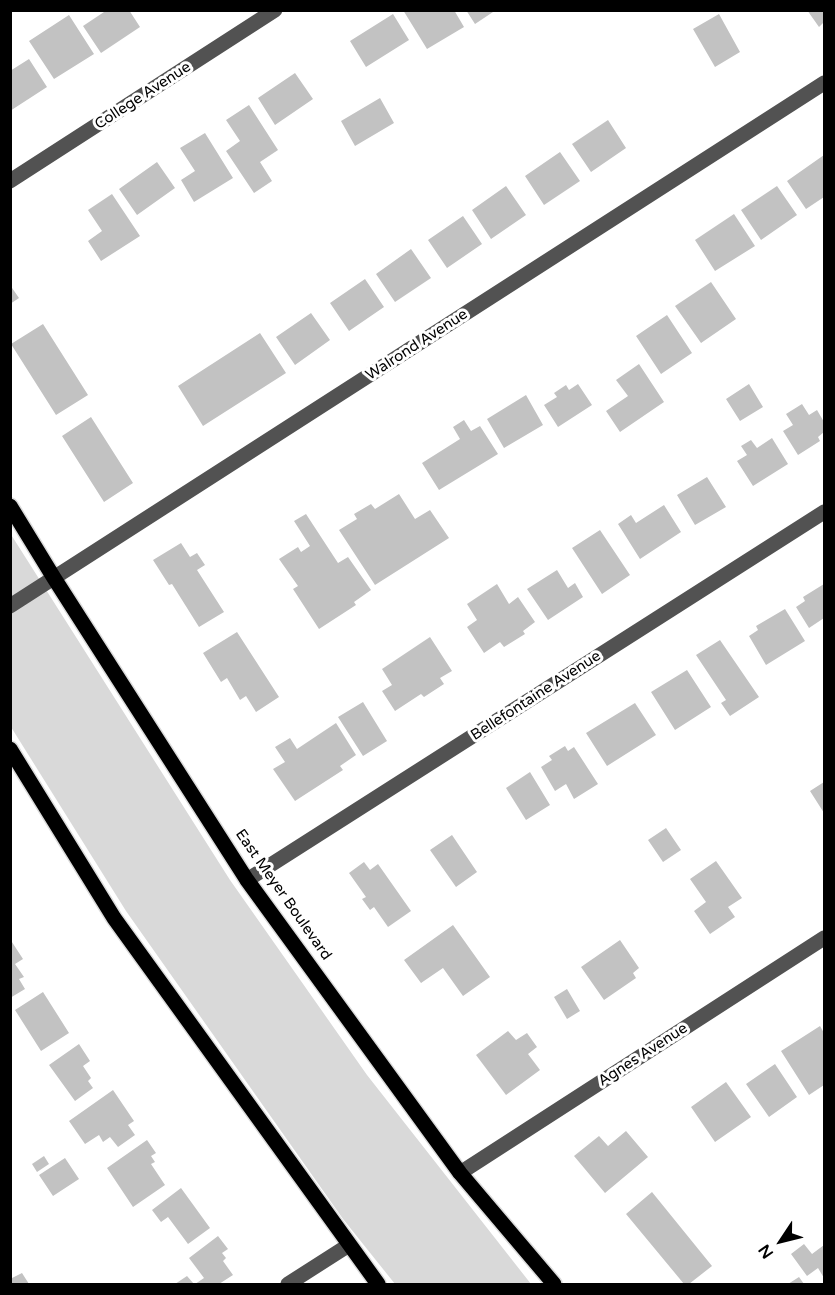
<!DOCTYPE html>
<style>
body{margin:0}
#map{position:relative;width:835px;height:1295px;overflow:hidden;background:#fff;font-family:"Varela Round",sans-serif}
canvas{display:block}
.frame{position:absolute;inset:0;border:12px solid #000;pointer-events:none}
.north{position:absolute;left:751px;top:1211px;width:60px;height:60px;-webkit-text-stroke:4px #fff;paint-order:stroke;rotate:235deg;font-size:16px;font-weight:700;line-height:24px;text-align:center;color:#000}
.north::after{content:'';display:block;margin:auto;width:21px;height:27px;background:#000;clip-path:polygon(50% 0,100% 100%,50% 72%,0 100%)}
</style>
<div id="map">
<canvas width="835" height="1295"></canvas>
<div class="frame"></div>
<div class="north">N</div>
</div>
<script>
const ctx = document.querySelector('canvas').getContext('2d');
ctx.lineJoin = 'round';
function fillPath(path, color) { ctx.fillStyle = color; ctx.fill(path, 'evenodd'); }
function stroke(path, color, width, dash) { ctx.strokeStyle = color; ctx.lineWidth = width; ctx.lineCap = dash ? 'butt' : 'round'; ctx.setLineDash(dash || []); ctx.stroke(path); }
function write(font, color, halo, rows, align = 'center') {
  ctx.font = font + ' "Varela Round",sans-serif'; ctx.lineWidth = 6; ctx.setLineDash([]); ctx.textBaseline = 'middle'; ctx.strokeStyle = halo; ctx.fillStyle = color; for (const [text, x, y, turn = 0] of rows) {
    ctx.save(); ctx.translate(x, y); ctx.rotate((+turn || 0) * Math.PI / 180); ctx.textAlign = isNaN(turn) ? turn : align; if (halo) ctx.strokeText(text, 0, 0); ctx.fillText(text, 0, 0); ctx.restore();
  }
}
const green = new Path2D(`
 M 10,533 L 230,880 L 367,1075 L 531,1284 L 395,1284 L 343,1219 L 126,911 L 11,727 Z`);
const building = new Path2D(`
 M 107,10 L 129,10 L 140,27 L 101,53 L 83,26 Z
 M 403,10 L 454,10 L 464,27 L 427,49 Z
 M 466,10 L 496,10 L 475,24 Z
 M 807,10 L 824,10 L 824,22 L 819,27 Z
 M 393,14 L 409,40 L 366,67 L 350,41 Z
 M 719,14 L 740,52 L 715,67 L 693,29 Z
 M 69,15 L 94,54 L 54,79 L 29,41 Z
 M 29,59 L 47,87 L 10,111 L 10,71 Z
 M 295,73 L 313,99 L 275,125 L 258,98 Z
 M 380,98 L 394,123 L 355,146 L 341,121 Z
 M 249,105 L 278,150 L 260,162 L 272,181 L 254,193 L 226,151 L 240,141 L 226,120 Z
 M 608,120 L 626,148 L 591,172 L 572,144 Z
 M 205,133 L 233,178 L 194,202 L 181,180 L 195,171 L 180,148 Z
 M 560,152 L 580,181 L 544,205 L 525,176 Z
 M 824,155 L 824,197 L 806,209 L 787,181 Z
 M 157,162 L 175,188 L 137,215 L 119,189 Z
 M 506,186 L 526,215 L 491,239 L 472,210 Z
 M 777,186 L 797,215 L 761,240 L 741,210 Z
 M 112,194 L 140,236 L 101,261 L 88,241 L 102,231 L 88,210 Z
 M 734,214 L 755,246 L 715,271 L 695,240 Z
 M 463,216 L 482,244 L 447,268 L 428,240 Z
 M 411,249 L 431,278 L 395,302 L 376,274 Z
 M 365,279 L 384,307 L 349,331 L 330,303 Z
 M 711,282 L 736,319 L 701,343 L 675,306 Z
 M 10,285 L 19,298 L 10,304 Z
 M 311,313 L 330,340 L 295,365 L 276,337 Z
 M 667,315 L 692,353 L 661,374 L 636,336 Z
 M 43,324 L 88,395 L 56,415 L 11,344 Z
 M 260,333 L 286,373 L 203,426 L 178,386 Z
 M 639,364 L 664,402 L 620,432 L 606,411 L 628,396 L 616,380 Z
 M 578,384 L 592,405 L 558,427 L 544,405 L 557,397 L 554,393 L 566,385 L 569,390 Z
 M 749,384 L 763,407 L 740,421 L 726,399 Z
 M 526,395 L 543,425 L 504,448 L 487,419 Z
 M 802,404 L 809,415 L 817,410 L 824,422 L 824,432 L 818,437 L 820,441 L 798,455 L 783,431 L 793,425 L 786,414 Z
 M 91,417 L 133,483 L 104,502 L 62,436 Z
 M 464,420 L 471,431 L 480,426 L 498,454 L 439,490 L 422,463 L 460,439 L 453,427 Z
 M 772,438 L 788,464 L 753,486 L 737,461 L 747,455 L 741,446 L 751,440 L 757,448 Z
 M 707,477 L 726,507 L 695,525 L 677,495 Z
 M 399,494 L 415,519 L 430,510 L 449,538 L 375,585 L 339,530 L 357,519 L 354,514 L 371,504 L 375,509 Z
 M 664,505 L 681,532 L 640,559 L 618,524 L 631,515 L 636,523 Z
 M 306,514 L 338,563 L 348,557 L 371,590 L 354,602 L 356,605 L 319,629 L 293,589 L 298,586 L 279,559 L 298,547 L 301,552 L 310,546 L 294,521 Z
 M 600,530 L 630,575 L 602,594 L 572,548 Z
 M 181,543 L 190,557 L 197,553 L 205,565 L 197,570 L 224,612 L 199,627 L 172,584 L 169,585 L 153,560 Z
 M 557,570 L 568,588 L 575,583 L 583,597 L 548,620 L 527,589 Z
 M 497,584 L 509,604 L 518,597 L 535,622 L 523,631 L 525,634 L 504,647 L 500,642 L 484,653 L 467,627 L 477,620 L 467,604 Z
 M 824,584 L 824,618 L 809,628 L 796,607 L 805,601 L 803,597 Z
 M 785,609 L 805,641 L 766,665 L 749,636 L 758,630 L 756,626 Z
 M 237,632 L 279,697 L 256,712 L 246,696 L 240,700 L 227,678 L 221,682 L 203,653 Z
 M 430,637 L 452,671 L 440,678 L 444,684 L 424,697 L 421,694 L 395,711 L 382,691 L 392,685 L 382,669 Z
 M 720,640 L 759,697 L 730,716 L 721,703 L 726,700 L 696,655 Z
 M 687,670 L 711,707 L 675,730 L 651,692 Z
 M 363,702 L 387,741 L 363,756 L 338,717 Z
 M 635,703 L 656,735 L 607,766 L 586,733 Z
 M 336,723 L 356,755 L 340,766 L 343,770 L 295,801 L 273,769 L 285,762 L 275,747 L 290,738 L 297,749 Z
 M 565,746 L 568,751 L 574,747 L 598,784 L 574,799 L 566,784 L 555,791 L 541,767 L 552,760 L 549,756 Z
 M 530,772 L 550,805 L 526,820 L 506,788 Z
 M 824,782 L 824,813 L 810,791 Z
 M 666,828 L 681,850 L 663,862 L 648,840 Z
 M 452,835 L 477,872 L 456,887 L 430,850 Z
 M 716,861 L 742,898 L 728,907 L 735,917 L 710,934 L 694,911 L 706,902 L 690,879 Z
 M 364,862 L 370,870 L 378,864 L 411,911 L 388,927 L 374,907 L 370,910 L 362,899 L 366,897 L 349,873 Z
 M 453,925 L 490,977 L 463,996 L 443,968 L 421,983 L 404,960 Z
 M 10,939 L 23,959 L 15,964 L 24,977 L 19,979 L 25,989 L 10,998 Z
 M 620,940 L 639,968 L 633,973 L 636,978 L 604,1000 L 581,967 Z
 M 567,989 L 580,1011 L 567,1019 L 554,997 Z
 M 43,992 L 69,1033 L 41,1051 L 15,1010 Z
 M 820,1026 L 824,1033 L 824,1085 L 809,1095 L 781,1051 Z
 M 508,1031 L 516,1040 L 527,1033 L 537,1047 L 528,1054 L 540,1070 L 506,1095 L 476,1055 Z
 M 79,1044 L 90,1061 L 83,1066 L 91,1078 L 88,1081 L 93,1088 L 75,1101 L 49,1065 Z
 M 775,1064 L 797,1097 L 769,1117 L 746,1084 Z
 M 726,1082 L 751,1117 L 715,1142 L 691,1107 Z
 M 113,1090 L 134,1121 L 128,1125 L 135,1135 L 118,1147 L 110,1137 L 103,1142 L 99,1135 L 85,1144 L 69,1121 Z
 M 626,1131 L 648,1157 L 605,1193 L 574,1156 L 599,1136 L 608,1146 Z
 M 147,1140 L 156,1153 L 151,1156 L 155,1162 L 151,1164 L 165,1185 L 133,1207 L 107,1168 Z
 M 44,1156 L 49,1164 L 37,1172 L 32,1164 Z
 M 65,1158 L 79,1179 L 53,1196 L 39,1175 Z
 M 181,1188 L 210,1228 L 188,1244 L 168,1217 L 161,1222 L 152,1210 Z
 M 652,1192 L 712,1266 L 689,1284 L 684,1284 L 626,1214 Z
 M 218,1236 L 228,1249 L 222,1253 L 226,1258 L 223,1261 L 233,1275 L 219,1284 L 195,1284 L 204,1278 L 189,1258 Z
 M 804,1244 L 812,1254 L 824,1245 L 824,1278 L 818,1268 L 807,1276 L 791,1254 Z
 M 22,1273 L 29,1284 L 10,1284 L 10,1279 Z
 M 187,1276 L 194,1284 L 175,1284 Z
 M 799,1277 L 804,1284 L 788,1284 Z`);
const minor = new Path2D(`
 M 10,181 L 275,10
 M 10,606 L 824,83
 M 247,880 L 824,512
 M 460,1173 L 824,938
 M 288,1284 L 349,1245`);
const major = new Path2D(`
 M 10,506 L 54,578 L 247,880 L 460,1173 L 554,1284
 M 10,749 L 114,918 L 378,1284`);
const streetNames = [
 ["College Avenue",143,96,-33],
 ["Walrond Avenue",417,345,-33],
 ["Bellefontaine Avenue",536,696,-33],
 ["East Meyer Boulevard",283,895,55],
 ["Agnes Avenue",643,1055,-33]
];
fillPath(green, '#d9d9d9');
fillPath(building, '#c2c2c2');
stroke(major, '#dbdbdb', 18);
stroke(minor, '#525252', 15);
stroke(major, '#000', 15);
write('15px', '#000', '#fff', streetNames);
</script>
